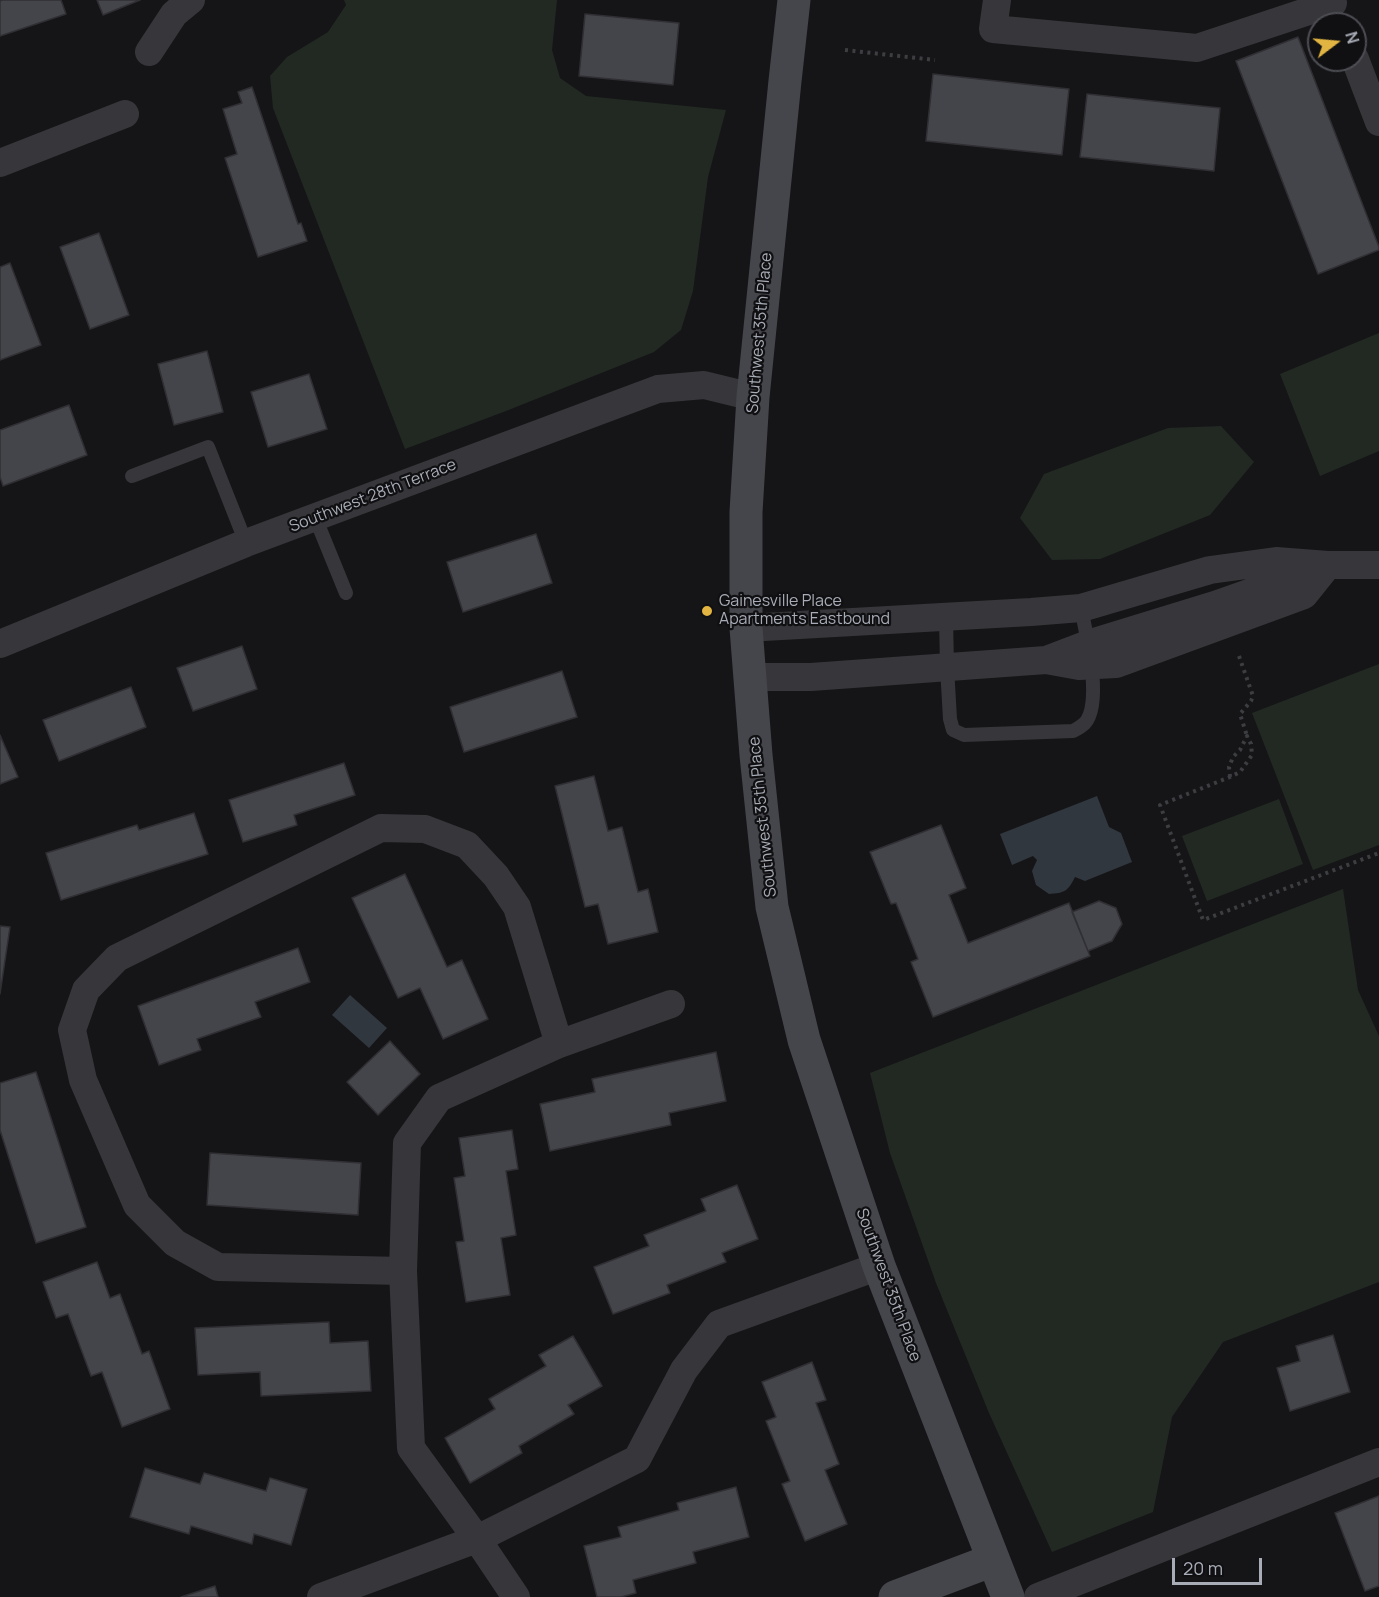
<!DOCTYPE html>
<style>
body{margin:0}
#map{position:relative;width:1379px;height:1597px;overflow:hidden;background:#151517;font-family:Manrope,sans-serif}
canvas{display:block}
.north{position:absolute;left:1307px;top:12px;width:60px;height:60px;box-sizing:border-box;background:#101012;border:2px solid #4d4e54;border-radius:50%;rotate:74deg;font-size:16px;font-weight:700;line-height:24px;text-align:center;color:#a8acb6}
.north::after{content:'';display:block;margin:auto;width:21px;height:27px;background:#e2b543;clip-path:polygon(50% 0,100% 100%,50% 72%,0 100%)}
.scale{position:absolute;left:1172px;top:1558px;width:90px;height:27px;box-sizing:border-box;border:3px solid #a8acb6;border-top:0;padding-left:8px;font-size:18px;line-height:21px;white-space:nowrap;color:#a8acb6;-webkit-text-stroke:4px #101012;paint-order:stroke}
</style>
<div id="map">
<canvas width="1379" height="1597"></canvas>
<div class="north">N</div>
<div class="scale">20 m</div>
</div>
<script>
const ctx = document.querySelector('canvas').getContext('2d');
ctx.lineJoin = 'round';
function fillPath(path, color) { ctx.fillStyle = color; ctx.fill(path, 'evenodd'); }
function stroke(path, color, width, dash) { ctx.strokeStyle = color; ctx.lineWidth = width; ctx.lineCap = dash ? 'butt' : 'round'; ctx.setLineDash(dash || []); ctx.stroke(path); }
function write(font, color, halo, rows, align = 'center') {
  ctx.font = font + ' Manrope,sans-serif'; ctx.lineWidth = 4.5; ctx.setLineDash([]); ctx.textBaseline = 'middle'; ctx.strokeStyle = halo; ctx.fillStyle = color; for (const [text, x, y, turn = 0] of rows) {
    ctx.save(); ctx.translate(x, y); ctx.rotate((+turn || 0) * Math.PI / 180); ctx.textAlign = isNaN(turn) ? turn : align; if (halo) ctx.strokeText(text, 0, 0); ctx.fillText(text, 0, 0); ctx.restore();
  }
}
const green = new Path2D(`
 M 344,0 L 557,0 L 552,50 L 560,78 L 586,96 L 726,110 L 708,177 L 693,291 L 681,330 L 654,352 L 506,411 L 405,449 L 273,108 L 270,76 L 287,57 L 328,32 L 346,5 Z
 M 1379,333 L 1379,451 L 1320,476 L 1280,374 Z
 M 1221,426 L 1254,462 L 1210,515 L 1100,559 L 1052,560 L 1020,518 L 1044,474 L 1168,428 Z
 M 1379,664 L 1379,845 L 1313,870 L 1252,713 Z
 M 1279,799 L 1303,864 L 1207,901 L 1182,836 Z
 M 1343,889 L 1358,990 L 1379,1036 L 1379,1282 L 1223,1342 L 1172,1417 L 1153,1512 L 1052,1552 L 989,1413 L 936,1283 L 890,1153 L 870,1073 Z`);
const water = new Path2D(`
 M 1097,796 L 1109,827 L 1121,833 L 1132,862 L 1085,881 L 1075,877 C 1068,891 1065,893 1049,894 L 1036,885 L 1032,871 L 1037,860 L 1033,856 L 1012,865 L 1000,834 Z
 M 350,995 L 387,1028 L 369,1048 L 332,1015 Z`);
const building = new Path2D(`
 M 2,0 L 61,0 L 66,14 L 0,36 L 0,1 Z
 M 97,0 L 140,0 L 103,15 Z
 M 585,14 L 679,23 L 673,85 L 579,76 Z
 M 1298,37 L 1379,247 L 1379,250 L 1318,274 L 1236,61 Z
 M 933,74 L 1069,89 L 1062,155 L 926,141 Z
 M 252,87 L 298,224 L 301,223 L 307,241 L 258,257 L 225,158 L 237,154 L 223,109 L 242,103 L 238,92 Z
 M 1087,94 L 1220,108 L 1214,171 L 1080,157 Z
 M 99,233 L 129,315 L 90,329 L 60,247 Z
 M 10,263 L 41,345 L 0,360 L 0,267 Z
 M 207,351 L 223,412 L 174,425 L 158,364 Z
 M 309,374 L 327,429 L 268,447 L 251,392 Z
 M 69,405 L 87,455 L 3,486 L 0,477 L 0,430 Z
 M 536,534 L 552,583 L 463,612 L 447,562 Z
 M 242,646 L 257,689 L 193,711 L 177,668 Z
 M 562,671 L 577,717 L 464,752 L 450,707 Z
 M 131,687 L 146,727 L 59,761 L 43,720 Z
 M 0,735 L 18,777 L 0,784 Z
 M 344,763 L 355,795 L 294,815 L 297,825 L 243,842 L 229,800 Z
 M 594,776 L 608,831 L 622,827 L 638,892 L 648,889 L 658,932 L 608,944 L 598,904 L 585,907 L 555,786 Z
 M 194,813 L 208,854 L 61,900 L 46,853 L 137,825 L 139,830 Z
 M 941,825 L 966,888 L 949,895 L 968,943 L 1069,903 L 1090,956 L 933,1017 L 911,962 L 918,959 L 896,903 L 891,904 L 870,852 Z
 M 405,874 L 447,967 L 462,960 L 488,1019 L 443,1039 L 420,988 L 398,998 L 352,898 Z
 M 1099,901 L 1116,908 L 1122,924 L 1112,941 L 1088,951 L 1072,912 Z
 M 0,926 L 10,927 L 0,994 Z
 M 298,948 L 310,982 L 255,1002 L 261,1017 L 197,1039 L 201,1050 L 159,1065 L 138,1006 Z
 M 390,1041 L 420,1074 L 378,1115 L 347,1082 Z
 M 716,1052 L 726,1101 L 669,1113 L 671,1125 L 550,1151 L 540,1104 L 595,1092 L 592,1079 Z
 M 36,1072 L 86,1227 L 36,1243 L 0,1130 L 0,1083 Z
 M 512,1130 L 518,1169 L 506,1171 L 516,1235 L 501,1238 L 510,1295 L 466,1302 L 456,1242 L 464,1241 L 454,1178 L 465,1176 L 459,1138 Z
 M 210,1153 L 361,1163 L 358,1215 L 207,1205 Z
 M 737,1185 L 758,1239 L 722,1253 L 726,1262 L 667,1285 L 670,1293 L 613,1314 L 594,1267 L 649,1246 L 644,1235 L 706,1211 L 701,1199 Z
 M 97,1262 L 110,1298 L 120,1294 L 142,1354 L 149,1351 L 170,1409 L 122,1427 L 102,1372 L 91,1376 L 68,1314 L 56,1318 L 43,1282 Z
 M 329,1322 L 330,1343 L 368,1341 L 371,1391 L 261,1396 L 260,1372 L 198,1375 L 195,1328 Z
 M 1333,1335 L 1350,1392 L 1290,1411 L 1277,1368 L 1300,1361 L 1296,1346 Z
 M 573,1336 L 602,1386 L 568,1405 L 574,1414 L 519,1446 L 522,1453 L 470,1483 L 445,1438 L 495,1409 L 489,1399 L 546,1366 L 539,1355 Z
 M 812,1362 L 826,1400 L 816,1403 L 839,1464 L 825,1470 L 847,1524 L 805,1541 L 782,1484 L 790,1481 L 766,1421 L 776,1417 L 762,1382 Z
 M 145,1468 L 200,1484 L 204,1473 L 266,1491 L 270,1478 L 307,1489 L 291,1545 L 254,1534 L 252,1544 L 191,1526 L 189,1534 L 130,1517 Z
 M 736,1487 L 749,1537 L 693,1552 L 696,1563 L 633,1580 L 636,1593 L 621,1597 L 597,1597 L 584,1546 L 621,1537 L 618,1527 L 679,1510 L 677,1503 Z
 M 1379,1496 L 1379,1586 L 1365,1591 L 1335,1513 Z
 M 215,1586 L 218,1597 L 181,1597 Z`);
const path = new Path2D(`
 M 845,50 L 935,60
 M 1239,656 L 1253,696 L 1251,701 L 1240,714 L 1247,736
 M 1230,777 L 1229,767 L 1233,757 L 1240,750 L 1247,736 L 1251,744 L 1252,755 L 1240,772 L 1230,777 L 1160,805 L 1203,920 L 1379,853`);
const lane = new Path2D(`
 M 132,476 L 208,447 L 246,543
 M 315,517 L 346,593
 M 946,617 L 947,667 L 950,719 L 953,730 L 964,735 L 1073,731 C 1077,729 1082,726 1085,723 C 1103,702 1086,633 1081,608`);
const street = new Path2D(`
 M 997,0 L 993,29 L 1197,48 L 1333,3
 M 149,52 L 174,14 L 191,0
 M 1355,59 L 1379,122
 M 0,163 L 125,114
 M 746,628 L 1031,612 L 1081,608 L 1210,570 L 1276,561 L 1328,565 L 1379,565
 M 0,644 L 246,543 L 658,389 L 704,385 L 753,397
 M 1046,660 L 1088,644 L 1215,605 L 1317,569
 M 750,677 L 811,677 L 1046,660 L 1079,666 L 1116,664 L 1304,595 L 1328,565
 M 671,1004 L 559,1044 L 439,1098 L 407,1143 L 403,1271 L 411,1448 L 477,1539 L 637,1459 L 684,1370 L 719,1324 L 879,1266
 M 403,1271 L 218,1267 L 175,1243 L 137,1205 L 83,1080 L 72,1030 L 86,990 L 117,958 L 381,828 L 425,829 L 467,845 L 496,876 L 517,907 L 559,1044
 M 321,1597 L 477,1539 L 516,1597
 M 1038,1597 L 1379,1462`);
const secondary = new Path2D(`
 M 794,0 L 785,81 L 753,397 L 746,512 L 746,628 L 756,755 L 772,907 L 804,1040 L 879,1266 L 1008,1597
 M 895,1597 L 993,1560`);
const markers = [
 [707,611,6,"#e2b543"]
];
const streetNames = [
 ["Southwest 35th Place",760,333,-85],
 ["Southwest 28th Terrace",373,496,-21],
 ["Southwest 35th Place",763,817,-96],
 ["Southwest 35th Place",888,1285,70]
];
const poiNames = [
 ["Gainesville Place",719,602],
 ["Apartments Eastbound",719,620]
];
fillPath(green, '#222923');
fillPath(water, '#30373f');
fillPath(building, '#44454a');
stroke(building, '#302f33', 1.5);
stroke(path, '#3d3e42', 4, [3, 4.5]);
stroke(lane, '#37373b', 14);
stroke(street, '#37373b', 28);
stroke(secondary, '#45464b', 33);
for (const [x, y, r, color] of markers) { const dot = new Path2D(); dot.arc(x, y, r, 0, 2 * Math.PI); ctx.fillStyle = color; ctx.fill(dot); stroke(dot, '#101012', 2); }
write('16px', '#a8acb6', '#101012', streetNames);
write('16px', '#a8acb6', '#101012', poiNames, 'left');
</script>
